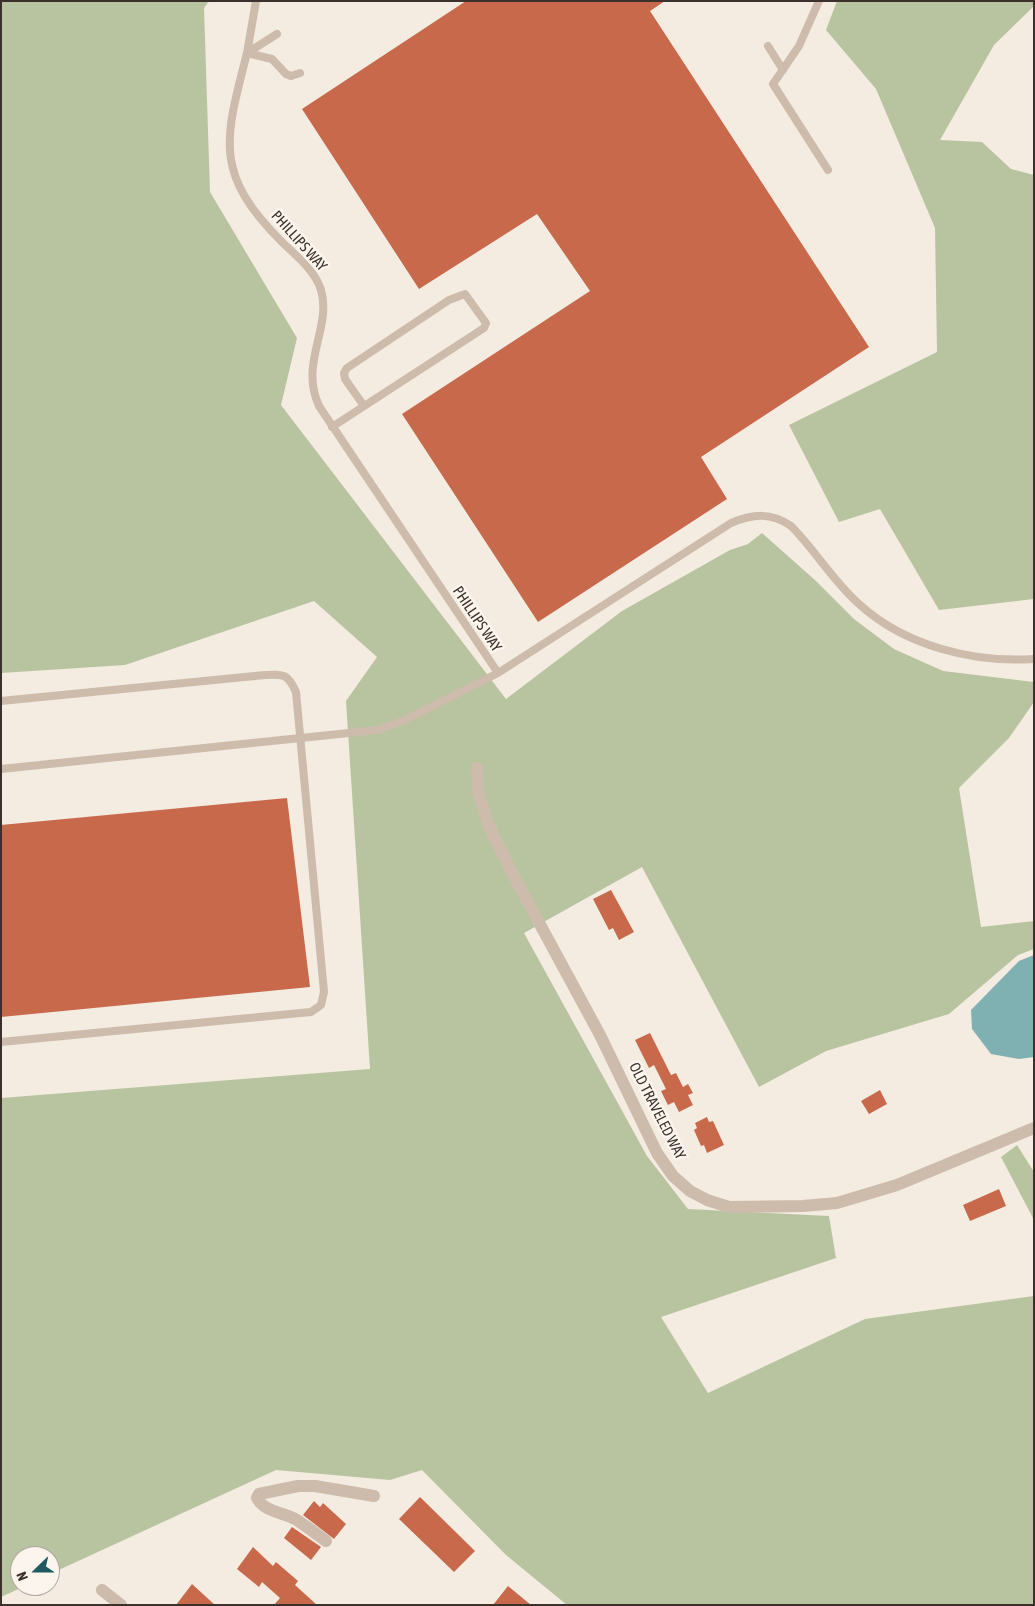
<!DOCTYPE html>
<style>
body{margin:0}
#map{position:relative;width:1035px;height:1606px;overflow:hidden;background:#f4ebe1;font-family:"Asap Condensed",sans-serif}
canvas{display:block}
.frame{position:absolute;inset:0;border:2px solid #3b302b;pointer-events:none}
.north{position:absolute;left:10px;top:1546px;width:50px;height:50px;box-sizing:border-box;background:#fbf5ee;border:1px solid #aea6a0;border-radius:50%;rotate:248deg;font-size:14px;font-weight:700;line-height:20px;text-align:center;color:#3b302b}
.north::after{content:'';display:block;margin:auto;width:18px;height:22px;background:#1f5a5e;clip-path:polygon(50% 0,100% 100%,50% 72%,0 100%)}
</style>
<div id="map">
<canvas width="1035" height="1606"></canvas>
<div class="frame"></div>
<div class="north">N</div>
</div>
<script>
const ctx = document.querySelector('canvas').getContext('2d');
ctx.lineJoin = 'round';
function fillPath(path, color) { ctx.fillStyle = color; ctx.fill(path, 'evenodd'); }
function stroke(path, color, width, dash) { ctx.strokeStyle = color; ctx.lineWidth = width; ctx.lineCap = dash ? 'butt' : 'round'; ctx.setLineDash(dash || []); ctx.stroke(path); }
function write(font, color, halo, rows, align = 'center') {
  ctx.font = font + ' "Asap Condensed",sans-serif'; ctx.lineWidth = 5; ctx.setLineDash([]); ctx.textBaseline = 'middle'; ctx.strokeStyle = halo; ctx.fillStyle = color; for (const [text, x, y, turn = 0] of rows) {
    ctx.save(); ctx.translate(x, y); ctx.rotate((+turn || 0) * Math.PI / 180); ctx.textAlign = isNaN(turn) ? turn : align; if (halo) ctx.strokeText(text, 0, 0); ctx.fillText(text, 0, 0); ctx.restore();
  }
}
const green = new Path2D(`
 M 1,1 L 209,1 L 204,8 L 210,192 L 297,338 L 281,405 L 506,699 L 622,611 L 730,550 L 748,544 L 762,533 L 816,581 L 854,619 L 894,649 L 943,671 L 1034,682 L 1034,702 L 1009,738 L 959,788 L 981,927 L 1034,921 L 1034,949 L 1018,955 L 949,1014 L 826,1051 L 759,1087 L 642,867 L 524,933 L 647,1156 L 688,1209 L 829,1216 L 836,1258 L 661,1317 L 708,1393 L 865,1319 L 1034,1296 L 1034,1605 L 567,1605 L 506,1555 L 422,1470 L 390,1480 L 276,1470 L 50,1574 L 50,1556 L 20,1556 L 20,1586 L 25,1586 L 1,1597 L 1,1098 L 370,1069 L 346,701 L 377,657 L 314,601 L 125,665 L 1,673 Z
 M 837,1 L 1034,1 L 1034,6 L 994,45 L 940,140 L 982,142 L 1011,169 L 1034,175 L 1034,599 L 939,610 L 880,509 L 839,522 L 789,425 L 937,352 L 935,228 L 876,89 L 826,30 Z
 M 1017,1145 L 1034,1172 L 1034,1220 L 1001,1157 Z`);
const water = new Path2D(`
 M 1034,955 L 1034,1057 L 1019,1059 L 991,1054 L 972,1029 L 971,1010 L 1019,961 Z`);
const building = new Path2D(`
 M 466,1 L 665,1 L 650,11 L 869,347 L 701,457 L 727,499 L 538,622 L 402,414 L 590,291 L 537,214 L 419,289 L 302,109 Z
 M 287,798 L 310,987 L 1,1017 L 1,825 Z
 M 611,890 L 634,932 L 619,940 L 613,928 L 609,930 L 593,899 Z
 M 650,1033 L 671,1075 L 676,1073 L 683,1087 L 688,1084 L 693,1093 L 688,1095 L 693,1105 L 679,1112 L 674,1102 L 668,1105 L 661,1091 L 666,1089 L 654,1065 L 649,1068 L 635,1040 Z
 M 880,1090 L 887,1104 L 869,1114 L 861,1101 Z
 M 707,1117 L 709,1122 L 713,1121 L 724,1145 L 707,1153 L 704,1145 L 701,1146 L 694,1130 L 697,1128 L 695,1123 Z
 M 999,1189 L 1006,1206 L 970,1221 L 963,1205 Z
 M 420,1497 L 475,1551 L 454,1572 L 399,1519 Z
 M 314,1501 L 320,1507 L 323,1503 L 346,1524 L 334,1539 L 303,1515 Z
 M 292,1527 L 321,1547 L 311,1560 L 284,1538 Z
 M 253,1547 L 273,1566 L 276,1562 L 298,1581 L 295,1585 L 317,1605 L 274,1605 L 280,1598 L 262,1582 L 259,1587 L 237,1569 Z
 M 192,1584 L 215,1605 L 176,1605 Z
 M 508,1586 L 531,1605 L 493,1605 Z`);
const service = new Path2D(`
 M 256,1 L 247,53 L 272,59 L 286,74 L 291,76 L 300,73
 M 819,1 L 799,46 L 773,84 L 828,170
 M 277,34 L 247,53 C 225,139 213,173 281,241 C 295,255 315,270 321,290 C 332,328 299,363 319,406 L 498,673 L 731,523 C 753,514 771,512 791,526 C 815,550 833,581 859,604 C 905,646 973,663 1034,659
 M 768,46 L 783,70
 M 332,427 L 484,328 L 486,323 L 465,294 L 449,300 L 347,368 L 344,373 L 345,379 L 364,406
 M 1,701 L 265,675 C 284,674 288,674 296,692 L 324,992 L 321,1005 L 311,1012 L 1,1042
 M 1,769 L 378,730 L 405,720 L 498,673`);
const minor = new Path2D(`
 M 477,768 L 478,791 L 488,824 L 511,871 L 600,1035 L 657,1153 L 673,1176 L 690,1191 L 707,1200 L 729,1207 L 803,1206 L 837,1203 L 897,1185 L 1034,1128
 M 326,1541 C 317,1534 307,1527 297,1520 C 284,1512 265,1513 257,1498 L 259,1494 L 298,1486 L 315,1486 L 374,1496
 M 102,1590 L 121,1605`);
const streetNames = [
 ["PHILLIPS WAY",299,241,48],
 ["PHILLIPS WAY",477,619,56],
 ["OLD TRAVELED WAY",657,1111,63]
];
fillPath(green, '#b8c4a0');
fillPath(water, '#7fb0b2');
fillPath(building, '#c8694b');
stroke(service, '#cdbbac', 8);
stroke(minor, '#cdbbac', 12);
write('15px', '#3b302b', '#fbf5ee', streetNames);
</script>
